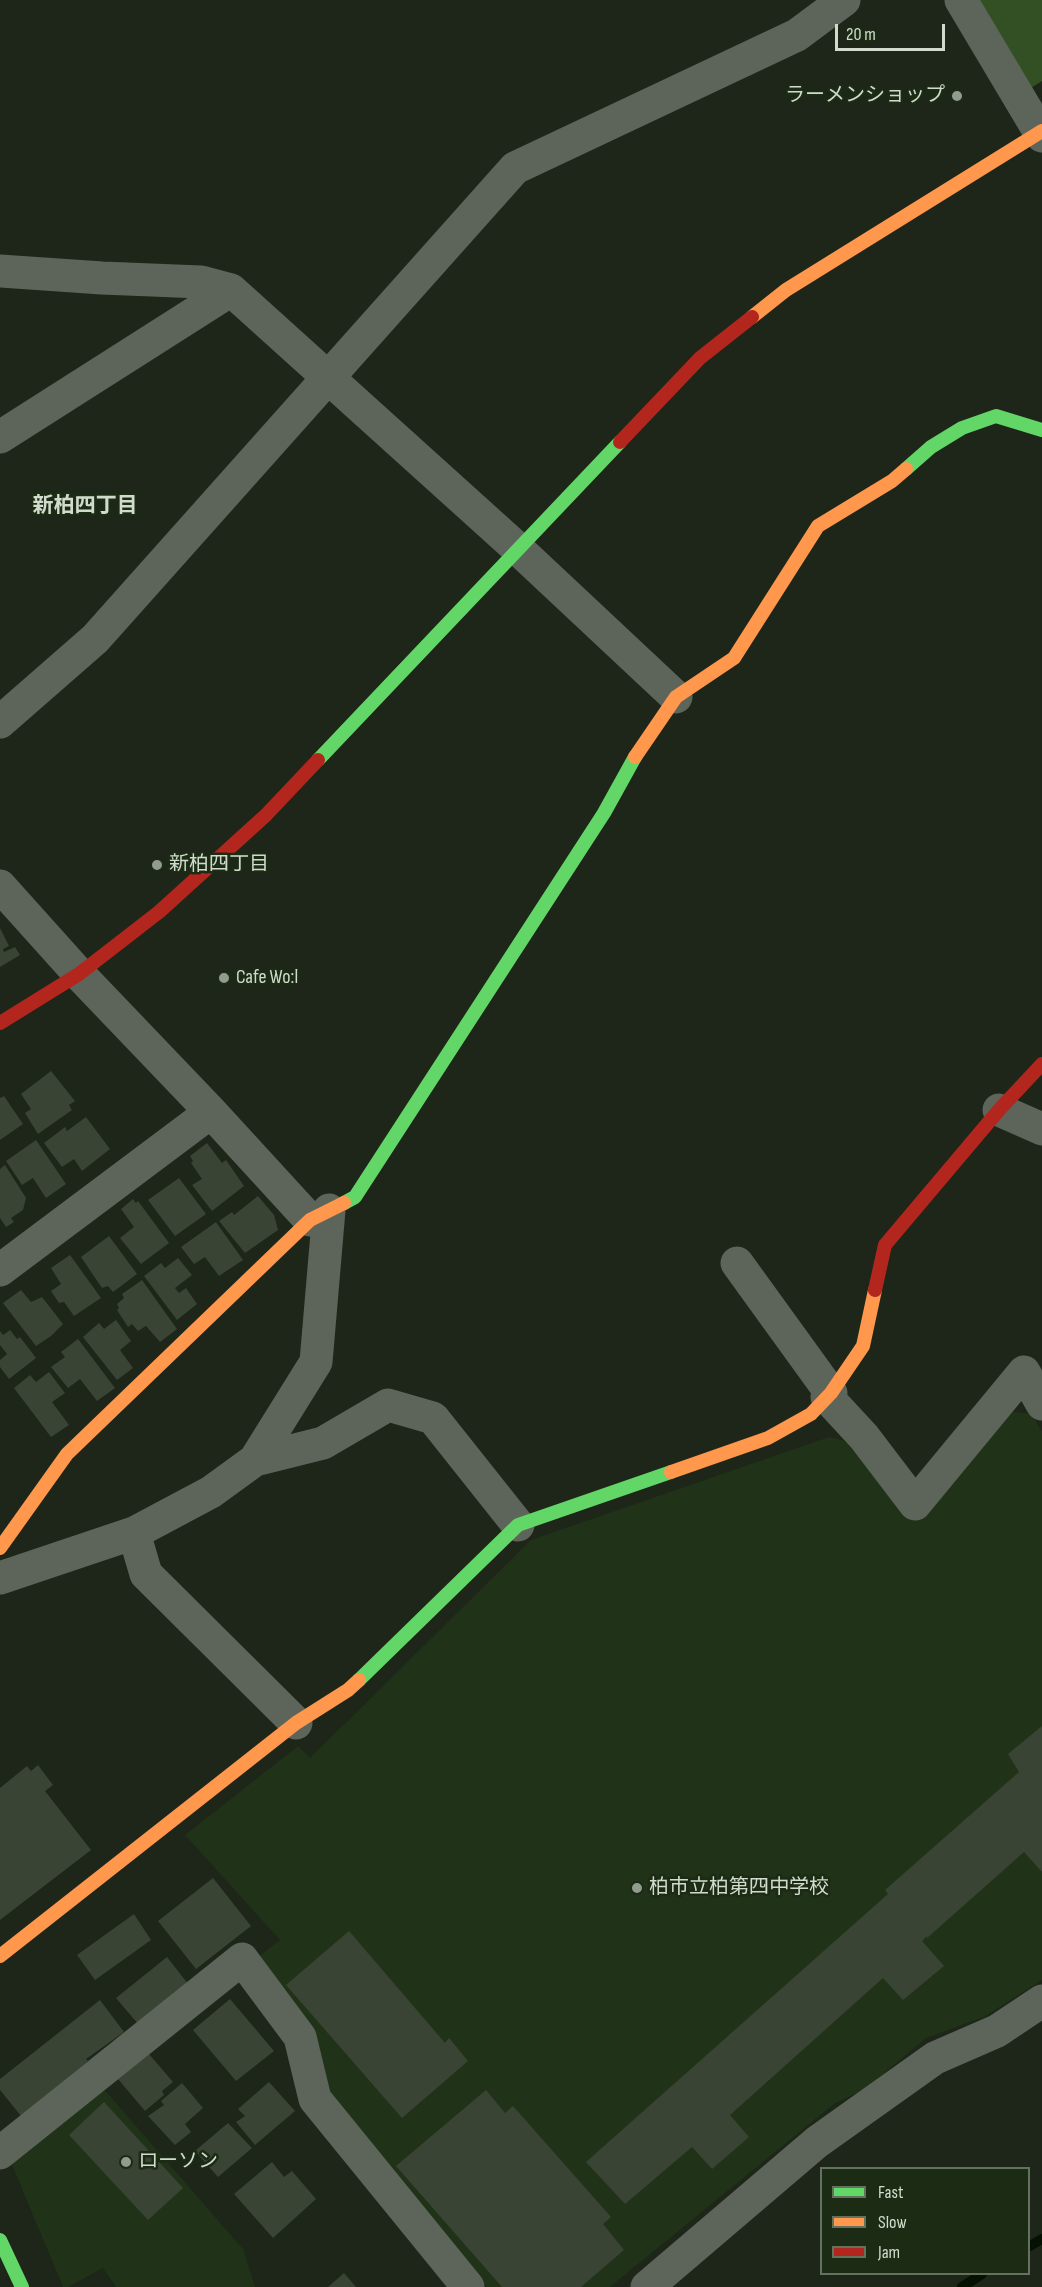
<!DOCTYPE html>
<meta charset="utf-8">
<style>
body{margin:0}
#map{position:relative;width:1042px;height:2287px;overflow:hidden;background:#1d2619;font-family:"Sofia Sans Condensed",sans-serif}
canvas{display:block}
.legend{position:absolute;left:820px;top:2167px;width:210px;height:108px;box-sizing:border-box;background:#1b2b14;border:2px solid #64715e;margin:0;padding:8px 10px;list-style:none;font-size:18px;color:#d1dbcd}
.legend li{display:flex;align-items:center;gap:12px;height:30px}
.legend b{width:30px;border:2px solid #64715e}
.scale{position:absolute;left:835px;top:24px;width:110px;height:27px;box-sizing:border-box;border:3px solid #d1dbcd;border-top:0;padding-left:8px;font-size:18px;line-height:21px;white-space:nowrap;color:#d1dbcd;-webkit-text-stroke:4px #1b2b14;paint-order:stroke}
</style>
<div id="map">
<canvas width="1042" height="2287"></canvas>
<ul class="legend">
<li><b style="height:8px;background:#63d668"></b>Fast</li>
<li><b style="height:8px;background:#ff974d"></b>Slow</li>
<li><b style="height:8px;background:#b3261e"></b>Jam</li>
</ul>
<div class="scale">20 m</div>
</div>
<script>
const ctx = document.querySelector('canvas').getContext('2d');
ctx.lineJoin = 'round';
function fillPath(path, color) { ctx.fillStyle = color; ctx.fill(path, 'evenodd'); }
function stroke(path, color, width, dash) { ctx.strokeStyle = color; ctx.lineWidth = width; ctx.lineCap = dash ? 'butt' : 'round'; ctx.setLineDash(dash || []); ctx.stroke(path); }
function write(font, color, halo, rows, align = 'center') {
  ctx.font = font + ' "Sofia Sans Condensed","Noto Sans JP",sans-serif'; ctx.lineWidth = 5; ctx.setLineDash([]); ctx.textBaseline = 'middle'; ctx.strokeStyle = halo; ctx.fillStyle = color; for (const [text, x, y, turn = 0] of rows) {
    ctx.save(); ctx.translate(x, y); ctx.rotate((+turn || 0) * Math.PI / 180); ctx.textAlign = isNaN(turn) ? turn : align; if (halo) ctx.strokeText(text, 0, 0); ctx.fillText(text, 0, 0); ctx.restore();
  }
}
const built = new Path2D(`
 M 1007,1411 L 1032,1414 L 1042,1432 L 1042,1980 L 984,2017 L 926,2038 L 864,2090 L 835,2103 L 610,2287 L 487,2287 L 330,2095 L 254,1960 L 280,1940 L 185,1835 L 298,1746 L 310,1758 L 531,1540 L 829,1437 L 854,1443 L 916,1521 Z
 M 103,2088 L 243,2249 L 255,2287 L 116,2287 L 103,2268 L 68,2287 L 63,2287 L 10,2160 Z`);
const green = new Path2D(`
 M 978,0 L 1042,0 L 1042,81 L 1031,88 Z`);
const stream = new Path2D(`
 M 1028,2247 L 1042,2239
 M 962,2287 L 982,2274`);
const building = new Path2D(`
 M 0,928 L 9,946 L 3,949 L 4,952 L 15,947 L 20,955 L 0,967 Z
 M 51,1071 L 75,1101 L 69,1105 L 72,1110 L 38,1134 L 25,1113 L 31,1109 L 21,1094 Z
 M 4,1096 L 23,1124 L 0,1140 L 0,1098 Z
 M 86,1117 L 110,1149 L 82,1171 L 74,1159 L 62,1167 L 44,1143 L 65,1127 L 67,1131 Z
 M 36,1140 L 66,1184 L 46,1198 L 33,1178 L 22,1185 L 6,1161 Z
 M 207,1143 L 222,1163 L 226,1160 L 244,1186 L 212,1211 L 192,1185 L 202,1179 L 191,1163 L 193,1161 L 190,1156 Z
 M 5,1165 L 26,1198 L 23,1210 L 11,1218 L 14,1222 L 6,1227 L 0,1218 L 0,1169 Z
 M 179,1178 L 206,1214 L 175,1236 L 148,1200 Z
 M 258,1196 L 274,1215 L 278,1230 L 245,1253 L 219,1221 L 232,1212 L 234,1215 Z
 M 133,1199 L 136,1203 L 138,1201 L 169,1243 L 141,1264 L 120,1238 L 134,1227 L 121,1209 Z
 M 216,1222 L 243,1260 L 219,1276 L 205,1257 L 194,1264 L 181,1247 Z
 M 109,1236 L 137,1274 L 113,1292 L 108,1286 L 102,1288 L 81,1257 Z
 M 70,1255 L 101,1298 L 74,1316 L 64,1302 L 59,1303 L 51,1291 L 61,1284 L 51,1268 Z
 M 178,1258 L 192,1275 L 175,1288 L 179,1293 L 186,1288 L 197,1304 L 177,1320 L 144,1276 L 161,1263 L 165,1268 Z
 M 142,1280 L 177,1329 L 160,1342 L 146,1326 L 138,1331 L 132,1324 L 128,1327 L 117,1310 L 119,1308 L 117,1304 L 124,1298 L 122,1294 Z
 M 21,1290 L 31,1302 L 42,1297 L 63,1324 L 51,1336 L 36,1346 L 3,1303 Z
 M 116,1320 L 131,1341 L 120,1350 L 133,1368 L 117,1380 L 83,1337 L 99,1323 L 104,1329 Z
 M 10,1330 L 17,1339 L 20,1337 L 36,1358 L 9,1379 L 0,1367 L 0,1360 L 7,1354 L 0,1345 L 0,1331 L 3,1335 Z
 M 78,1339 L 115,1388 L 97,1401 L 80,1379 L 68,1388 L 51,1367 L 65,1357 L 61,1352 Z
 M 49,1372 L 65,1393 L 52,1402 L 69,1425 L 51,1437 L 14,1388 L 30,1375 L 36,1382 Z
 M 1042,1726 L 1042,1872 L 1024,1852 L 927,1938 L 927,1936 L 922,1941 L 944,1966 L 903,2000 L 883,1978 L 730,2115 L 749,2137 L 712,2169 L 692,2147 L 625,2204 L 586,2162 L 888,1894 L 885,1890 L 1019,1772 L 1008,1754 Z
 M 38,1765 L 53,1785 L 45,1791 L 91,1850 L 0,1920 L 0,1788 L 27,1766 L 31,1771 Z
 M 213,1878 L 251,1926 L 196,1969 L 158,1921 Z
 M 134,1914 L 151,1940 L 95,1980 L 77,1955 Z
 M 349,1931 L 445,2043 L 449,2038 L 468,2061 L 402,2118 L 286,1985 Z
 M 167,1957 L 189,1985 L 139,2025 L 116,1998 Z
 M 230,1999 L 274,2051 L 236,2081 L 193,2030 Z
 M 100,2000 L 124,2032 L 86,2059 L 88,2061 L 21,2116 L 0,2090 L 0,2079 Z
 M 149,2054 L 173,2082 L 162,2091 L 164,2095 L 145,2111 L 118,2079 Z
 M 269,2082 L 295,2111 L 255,2145 L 236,2122 L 245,2116 L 238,2109 Z
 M 182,2083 L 203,2108 L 185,2124 L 191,2132 L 175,2145 L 148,2116 L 164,2105 L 161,2101 Z
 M 486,2090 L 505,2113 L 513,2106 L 611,2217 L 603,2224 L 624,2250 L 581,2287 L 502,2287 L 396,2166 Z
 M 104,2102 L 183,2188 L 148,2220 L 69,2135 Z
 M 228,2123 L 252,2148 L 218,2177 L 195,2151 Z
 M 272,2162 L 284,2177 L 292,2171 L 316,2199 L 273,2238 L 234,2194 Z
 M 344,2273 L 356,2287 L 328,2287 Z`);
const street = new Path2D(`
 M 961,0 L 1042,136
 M 0,271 L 102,278 L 201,282 L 231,290 L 518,549 L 676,697
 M 0,437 L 231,290
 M 0,722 L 95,639 L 515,168 L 797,35 L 844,0
 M 0,886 L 79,974 L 211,1112 L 0,1270
 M 999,1110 L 1042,1129
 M 211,1112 L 310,1220
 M 737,1263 L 831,1393
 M 827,1397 L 864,1437 L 915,1504 L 1024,1372 L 1042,1404
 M 255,1460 L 316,1362 L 329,1210
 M 134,1533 L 146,1574 L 296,1723
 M 0,1578 L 134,1533 L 211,1492 L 255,1460 L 323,1443 L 388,1405 L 433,1418 L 518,1525
 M 0,2153 L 242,1959 L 300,2037 L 315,2099 L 468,2287
 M 647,2287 L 817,2142 L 935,2058 L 997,2031 L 1042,2001`);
const fast = new Path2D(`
 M 906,469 L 931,447 L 962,428 L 996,416 L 1042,430
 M 318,760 L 620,442
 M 344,1203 L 355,1197 L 604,813 L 635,757
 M 359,1680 L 518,1525 L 671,1472
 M 0,2240 L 22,2287`);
const slow = new Path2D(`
 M 752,317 L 786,290 L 1042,131
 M 635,757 L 676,697 L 734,658 L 818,526 L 892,481 L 906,469
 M 671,1472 L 768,1438 L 811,1414 L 831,1393 L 863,1346 L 875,1290
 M 0,1548 L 67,1454 L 310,1220 L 344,1203
 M 0,1956 L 296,1723 L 348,1690 L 359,1680`);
const jam = new Path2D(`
 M 620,442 L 700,358 L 752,317
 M 0,1023 L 79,974 L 159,912 L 266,815 L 318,760
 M 875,1290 L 885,1245 L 999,1110 L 1042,1064`);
const markers = [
 [957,96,6,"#929c8e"],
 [157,865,6,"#929c8e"],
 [224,978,6,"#929c8e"],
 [637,1888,6,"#929c8e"],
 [126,2162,6,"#929c8e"]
];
const poiNames = [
 ["ラーメンショップ",945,96,"right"],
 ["新柏四丁目",169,865],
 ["Cafe Wo:l",236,978],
 ["柏市立柏第四中学校",649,1888],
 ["ローソン",138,2162]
];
const neighbourhoodNames = [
 ["新柏四丁目",85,507]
];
fillPath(built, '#203217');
fillPath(green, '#325023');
stroke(stream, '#051102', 10);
fillPath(building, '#3a4435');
stroke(street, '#5d645a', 33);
stroke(fast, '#63d668', 14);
stroke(slow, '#ff974d', 14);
stroke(jam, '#b3261e', 14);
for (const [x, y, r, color] of markers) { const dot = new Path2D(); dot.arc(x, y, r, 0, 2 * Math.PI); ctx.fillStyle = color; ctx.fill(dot); stroke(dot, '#1b2b14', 2); }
write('20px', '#d1dbcd', '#1b2b14', poiNames, 'left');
write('bold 21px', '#d1dbcd', '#1b2b14', neighbourhoodNames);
</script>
